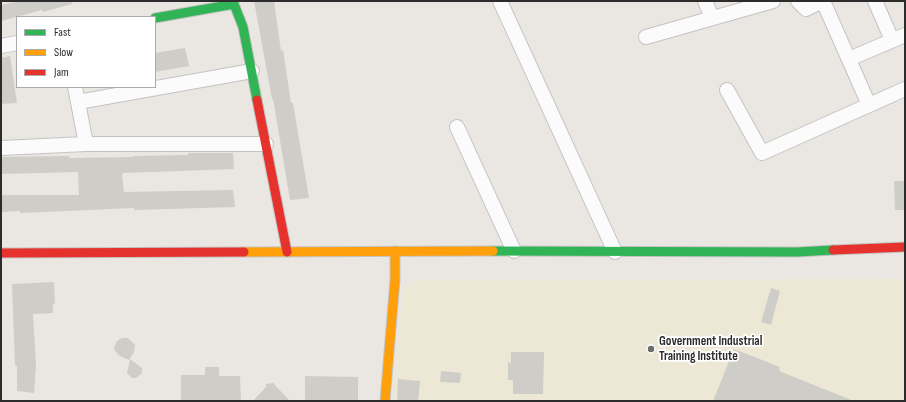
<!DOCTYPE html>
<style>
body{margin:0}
#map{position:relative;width:906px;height:402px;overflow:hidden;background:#eae7e2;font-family:"Sofia Sans Condensed",sans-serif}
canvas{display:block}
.frame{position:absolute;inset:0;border:2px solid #2c2c2c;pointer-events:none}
.legend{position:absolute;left:16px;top:16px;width:140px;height:72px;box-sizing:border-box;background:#fff;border:1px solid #ababab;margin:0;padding:5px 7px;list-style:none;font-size:12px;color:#2c2c2c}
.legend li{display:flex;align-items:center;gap:8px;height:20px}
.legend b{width:20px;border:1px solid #ababab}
</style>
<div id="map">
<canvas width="906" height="402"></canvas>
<div class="frame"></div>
<ul class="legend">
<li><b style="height:5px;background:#30b455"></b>Fast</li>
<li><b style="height:5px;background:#ff9f0a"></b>Slow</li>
<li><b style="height:5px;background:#e5322d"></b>Jam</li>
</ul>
</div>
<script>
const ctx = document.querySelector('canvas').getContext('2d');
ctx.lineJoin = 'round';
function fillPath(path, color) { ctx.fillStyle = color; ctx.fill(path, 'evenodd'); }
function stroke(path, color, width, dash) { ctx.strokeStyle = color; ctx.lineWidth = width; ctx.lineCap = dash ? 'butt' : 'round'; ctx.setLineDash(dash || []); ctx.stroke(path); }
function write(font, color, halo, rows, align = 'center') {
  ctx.font = font + ' "Sofia Sans Condensed",sans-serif'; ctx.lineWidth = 3.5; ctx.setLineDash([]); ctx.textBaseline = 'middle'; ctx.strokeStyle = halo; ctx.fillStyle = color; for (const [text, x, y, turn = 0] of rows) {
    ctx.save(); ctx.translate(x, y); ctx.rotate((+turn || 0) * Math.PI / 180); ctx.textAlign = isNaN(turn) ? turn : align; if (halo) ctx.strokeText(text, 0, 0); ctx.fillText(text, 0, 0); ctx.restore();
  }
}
const education = new Path2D(`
 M 905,279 L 905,401 L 393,401 L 403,289 L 417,280 Z`);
const building = new Path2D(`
 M 19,1 L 71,1 L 72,4 L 43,12 L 42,10 L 1,21 L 1,5 Z
 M 254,1 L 274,1 L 281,51 L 283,50 L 291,103 L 293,103 L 309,198 L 290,200 L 273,99 L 272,99 Z
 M 185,48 L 189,66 L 155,72 L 155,53 Z
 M 10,56 L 17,103 L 1,104 L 1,58 Z
 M 188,153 L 233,153 L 234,169 L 124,173 L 122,174 L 124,192 L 233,190 L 235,207 L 134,210 L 134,208 L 20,213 L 20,211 L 1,212 L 1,195 L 79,195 L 78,172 L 1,174 L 1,157 L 69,156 L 69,158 L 133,157 L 133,156 L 188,155 Z
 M 894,181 L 905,181 L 905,210 L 895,210 Z
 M 54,282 L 55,304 L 53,304 L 53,313 L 33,314 L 36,366 L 34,393 L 17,391 L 17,366 L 15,365 L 12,284 Z
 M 771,288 L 780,291 L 771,325 L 761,322 Z
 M 122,338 L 128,338 L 135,345 L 134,352 L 129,360 L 120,356 L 115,351 L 114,348 L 117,341 Z
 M 734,349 L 780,367 L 779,371 L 854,401 L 713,401 Z
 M 511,352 L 544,352 L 543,394 L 513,394 L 513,380 L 508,380 L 508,362 L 511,363 Z
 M 130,359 L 142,368 L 142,373 L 136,378 L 132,378 L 127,373 Z
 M 205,367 L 219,367 L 219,376 L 240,376 L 241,401 L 181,401 L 181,375 L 205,375 Z
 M 441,371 L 461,373 L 460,383 L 440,382 Z
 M 305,376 L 358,377 L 358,401 L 305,401 Z
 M 398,379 L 420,381 L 418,401 L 397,401 Z
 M 273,383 L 290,401 L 253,401 L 266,387 L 266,384 Z`);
const street = new Path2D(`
 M 500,1 L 615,252
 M 705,1 L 712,18
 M 798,1 L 806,9 L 822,1
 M 823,1 L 869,105
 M 875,1 L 892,40
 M 646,37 L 773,1
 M 1,46 L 17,43
 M 849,59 L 905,35
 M 75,87 L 86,144
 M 727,90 L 762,153 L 905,89
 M 78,102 L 252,71
 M 457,127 L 514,251
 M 1,148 L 86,144 L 266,144`);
const fast = new Path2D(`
 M 155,18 L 234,4 L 243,27 L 257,100
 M 493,251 L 797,252 L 833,250`);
const slow = new Path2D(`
 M 244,252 L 493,251
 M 385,401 L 395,280 L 395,251`);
const jam = new Path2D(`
 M 257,100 L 287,252
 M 833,250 L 905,247
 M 1,253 L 244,252`);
const markers = [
 [651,349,4,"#6e6d6c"]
];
const poiNames = [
 ["Government Industrial",659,342],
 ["Training Institute",659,357]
];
fillPath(education, '#ede8d6');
fillPath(building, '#cfcdc8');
stroke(street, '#c4c3c3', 16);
stroke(fast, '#c4c3c3', 11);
stroke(slow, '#c4c3c3', 11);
stroke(jam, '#c4c3c3', 11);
stroke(street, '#fcfbfb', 14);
stroke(fast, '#30b455', 9);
stroke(slow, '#ff9f0a', 9);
stroke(jam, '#e5322d', 9);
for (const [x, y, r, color] of markers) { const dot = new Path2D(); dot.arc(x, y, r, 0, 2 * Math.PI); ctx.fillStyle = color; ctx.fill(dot); stroke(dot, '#fff', 1.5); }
write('bold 13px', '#2c2c2c', '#fff', poiNames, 'left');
</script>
